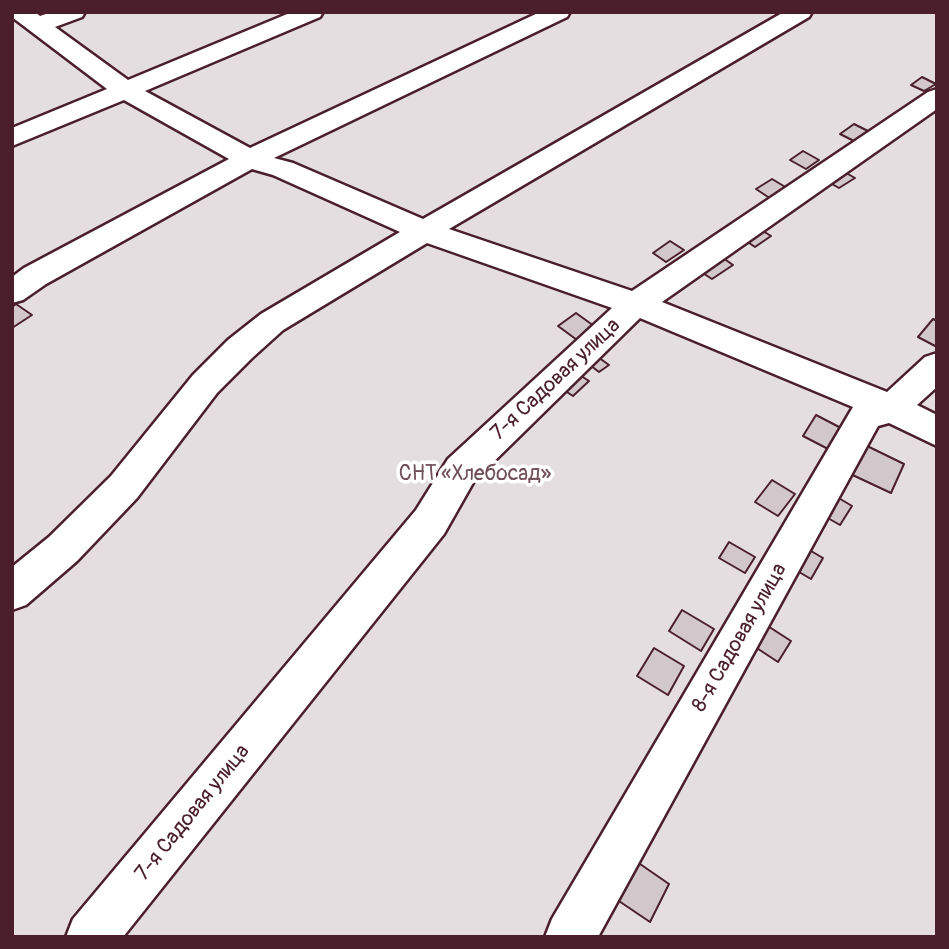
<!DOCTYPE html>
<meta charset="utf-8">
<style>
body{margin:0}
#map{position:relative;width:949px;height:949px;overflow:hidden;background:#fff;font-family:Pangolin,sans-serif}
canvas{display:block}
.frame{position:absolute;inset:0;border:14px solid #4a1f2b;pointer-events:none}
</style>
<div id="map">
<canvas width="949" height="949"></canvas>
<div class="frame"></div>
</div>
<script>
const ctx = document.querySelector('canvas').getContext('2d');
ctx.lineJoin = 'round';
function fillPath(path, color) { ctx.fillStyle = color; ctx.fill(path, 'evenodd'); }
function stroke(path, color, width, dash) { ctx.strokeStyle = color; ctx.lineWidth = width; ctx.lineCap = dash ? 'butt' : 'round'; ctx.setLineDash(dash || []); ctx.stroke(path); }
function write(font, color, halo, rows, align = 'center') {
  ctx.font = font + ' Pangolin,sans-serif'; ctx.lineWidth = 7; ctx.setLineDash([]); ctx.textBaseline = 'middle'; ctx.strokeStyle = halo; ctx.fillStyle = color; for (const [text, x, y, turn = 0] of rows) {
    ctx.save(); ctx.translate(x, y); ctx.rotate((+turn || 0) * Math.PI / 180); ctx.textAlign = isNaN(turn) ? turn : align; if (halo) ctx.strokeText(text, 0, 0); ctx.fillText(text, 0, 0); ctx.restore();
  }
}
const green = new Path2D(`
 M 12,12 L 937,12 L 937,937 L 12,937 Z`);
const building = new Path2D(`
 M 922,77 L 936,84 L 924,91 L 911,85 Z
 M 854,124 L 868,131 L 854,141 L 840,134 Z
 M 803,151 L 819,160 L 806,169 L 790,160 Z
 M 839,169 L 855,178 L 839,188 L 823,179 Z
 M 772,179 L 787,188 L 771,199 L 756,189 Z
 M 755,226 L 771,236 L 755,247 L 739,236 Z
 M 670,241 L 684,250 L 666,262 L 653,253 Z
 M 716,253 L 733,265 L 712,279 L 695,268 Z
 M 16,304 L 32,315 L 12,328 L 12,307 Z
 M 576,313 L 594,326 L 577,340 L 558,326 Z
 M 933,319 L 937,321 L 937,347 L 918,337 Z
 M 591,352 L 609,365 L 599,372 L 582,359 Z
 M 572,370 L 589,381 L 573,396 L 556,385 Z
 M 816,415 L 843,429 L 830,450 L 803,436 Z
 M 859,442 L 904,464 L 891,493 L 844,471 Z
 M 772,480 L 795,494 L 778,516 L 755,502 Z
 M 832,494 L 852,506 L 840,525 L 819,513 Z
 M 729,542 L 755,557 L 745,573 L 719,558 Z
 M 799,544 L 823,558 L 811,579 L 787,565 Z
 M 682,610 L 714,629 L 701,651 L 669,631 Z
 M 757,619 L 791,641 L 778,662 L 743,639 Z
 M 654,648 L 684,666 L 668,695 L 637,676 Z
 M 627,855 L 669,884 L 650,922 L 607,893 Z`);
const minor = new Path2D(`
 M 12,12 L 35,12 L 40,16 L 52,12 L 85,12 L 82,17 L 55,27 L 128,80 L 292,12 L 323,12 L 320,17 L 145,91 L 250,148 L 540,12 L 570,12 L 567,17 L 274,158 L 293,163 L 423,219 L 784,12 L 812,12 L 809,17 L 449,229 L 632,291 L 928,92 L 937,89 L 937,109 L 662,302 L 887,392 L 925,357 L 937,353 L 937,387 L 917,405 L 937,415 L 937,446 L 889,423 L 878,426 L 598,937 L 545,937 L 552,919 L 853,407 L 640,318 L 474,481 L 444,534 L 123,937 L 66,937 L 73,919 L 416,510 L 448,459 L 612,308 L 427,243 L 283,330 L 252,358 L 217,393 L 137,498 L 77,561 L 26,605 L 12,610 L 12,567 L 49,537 L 111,476 L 193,375 L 228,340 L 261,314 L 400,232 L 273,175 L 252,169 L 46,284 L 23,300 L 12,303 L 12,277 L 24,268 L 229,159 L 124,100 L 12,146 L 12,128 L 107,89 L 12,17 Z`);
const streetNames = [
 ["7-я Садовая улица",556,380,-43],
 ["8-я Садовая улица",740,638,-60],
 ["7-я Садовая улица",193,813,-51]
];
const parkNames = [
 ["СНТ «Хлебосад»",475,475]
];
fillPath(green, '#e5dee0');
fillPath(building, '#d2c7cb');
stroke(building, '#4a1f2b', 2);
stroke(minor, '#4a1f2b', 5);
fillPath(minor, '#fff');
write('21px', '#4a1f2b', '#fff', streetNames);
write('21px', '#714f58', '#fff', parkNames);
</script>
